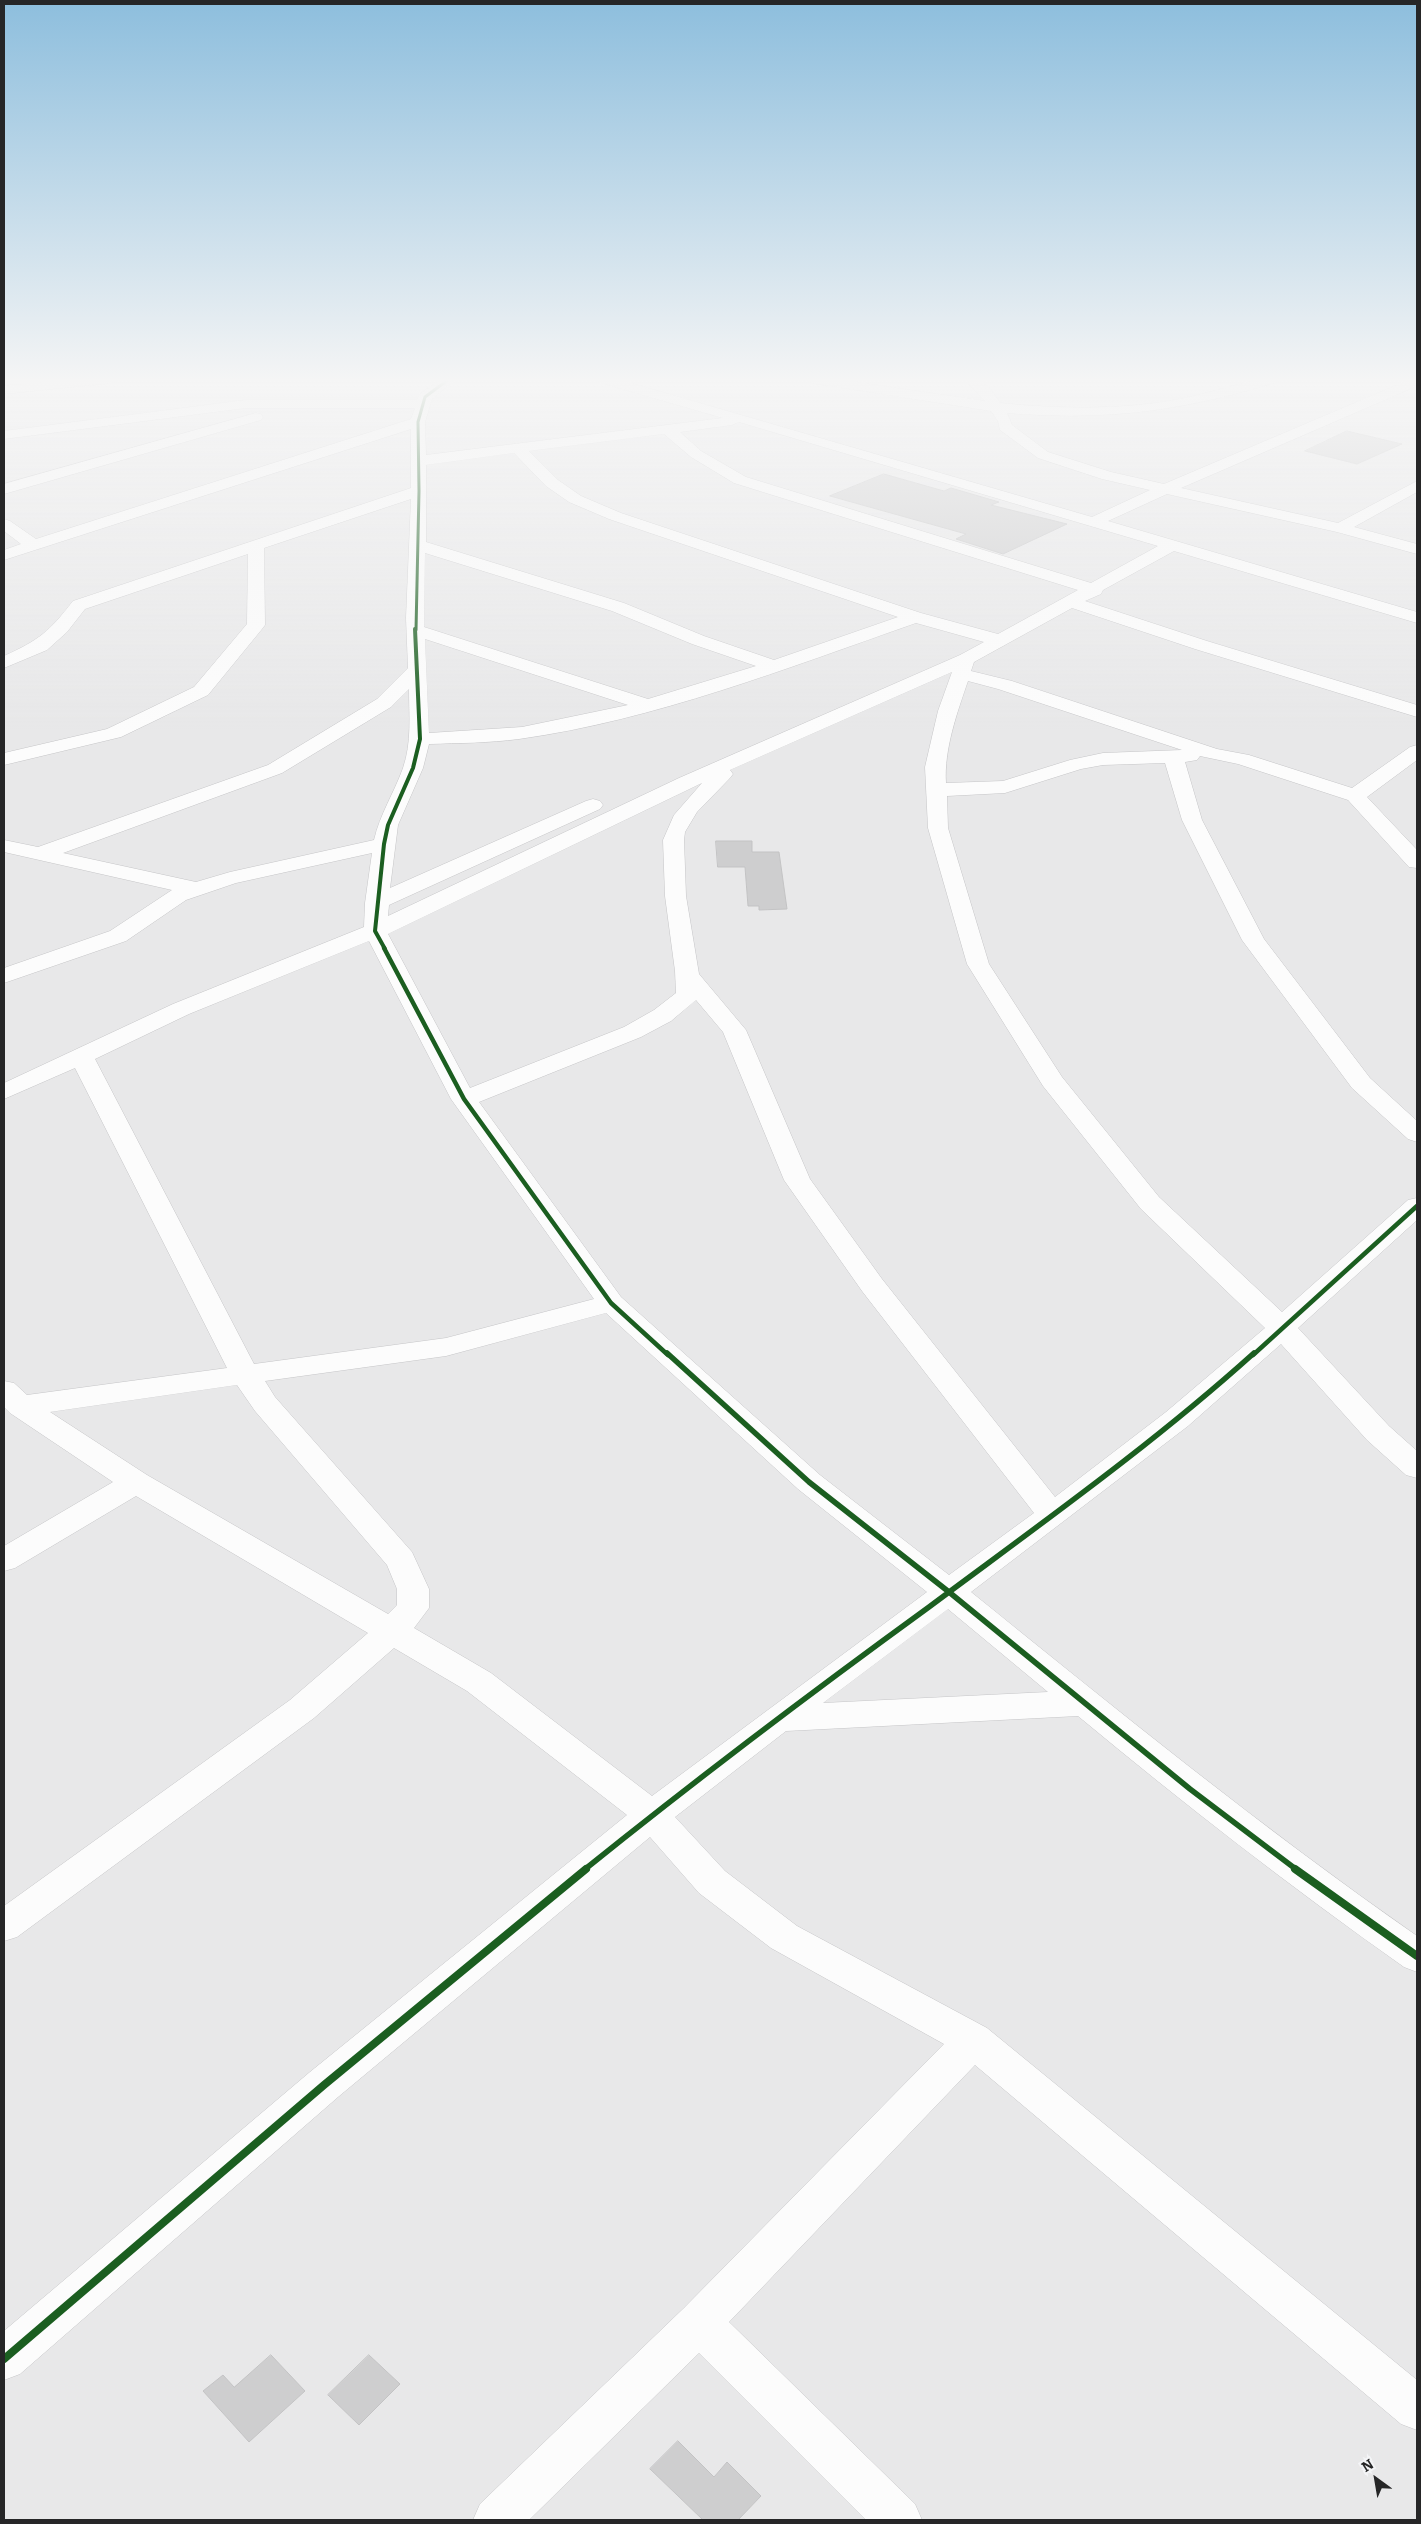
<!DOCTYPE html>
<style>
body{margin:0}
#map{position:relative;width:1421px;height:2524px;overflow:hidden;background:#e8e8e9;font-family:Bitter,serif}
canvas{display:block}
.frame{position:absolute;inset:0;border:5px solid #262627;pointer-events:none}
.north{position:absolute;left:1351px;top:2454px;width:50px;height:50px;-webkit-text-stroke:4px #f4f5f7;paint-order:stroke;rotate:328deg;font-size:14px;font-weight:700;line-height:20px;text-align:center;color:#262627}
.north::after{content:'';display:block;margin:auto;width:18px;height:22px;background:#262627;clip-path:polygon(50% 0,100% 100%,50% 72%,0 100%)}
</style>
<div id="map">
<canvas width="1421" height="2524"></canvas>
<div class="frame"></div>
<div class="north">N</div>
</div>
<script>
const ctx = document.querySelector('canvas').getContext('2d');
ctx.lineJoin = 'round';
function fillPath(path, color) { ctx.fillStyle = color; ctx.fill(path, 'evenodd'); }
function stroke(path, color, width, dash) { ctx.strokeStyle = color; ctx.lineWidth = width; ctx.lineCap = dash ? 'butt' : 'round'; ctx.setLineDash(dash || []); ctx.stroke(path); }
const building = new Path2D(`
 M 1347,431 L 1402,444 L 1357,464 L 1305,451 Z
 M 884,474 L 944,491 L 951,488 L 999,502 L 991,505 L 1067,524 L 1003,554 L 956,539 L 966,534 L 830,496 Z
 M 716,841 L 752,841 L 752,852 L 779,852 L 787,909 L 759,910 L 759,906 L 748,906 L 745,867 L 718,867 Z
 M 271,2355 L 305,2391 L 249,2442 L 203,2391 L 223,2375 L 234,2387 Z
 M 369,2355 L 400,2384 L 359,2425 L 328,2395 Z
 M 678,2441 L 714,2477 L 727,2462 L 761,2496 L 738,2520 L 703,2520 L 650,2469 Z`);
const street = new Path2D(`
 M 74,379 L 118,379 L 111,383 L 4,394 L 4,386 Z
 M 441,379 L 456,379 L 432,399 L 425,422 L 426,455 L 723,418 L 598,382 L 596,379 L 617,379 L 1092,517 L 1150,490 L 1102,479 L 1038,458 L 1000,430 L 998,421 L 991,411 L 812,383 L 805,379 L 836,379 L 985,401 L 968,384 L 971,379 L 985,379 L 983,383 L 990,388 L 1000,403 C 1059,409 1118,410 1175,400 C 1210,394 1244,379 1280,379 L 1278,382 C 1181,411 1108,421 1007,413 L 1012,425 L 1048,452 L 1111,472 L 1164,484 L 1411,379 L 1417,379 L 1417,386 L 1181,488 L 1338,523 L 1417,481 L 1417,492 L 1354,527 L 1417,544 L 1417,554 L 1337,532 L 1167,494 L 1108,521 L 1417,612 L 1417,623 L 1174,551 L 1103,590 L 1101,594 L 1085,601 L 1207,641 L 1417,705 L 1417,717 L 1195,649 L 1072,608 L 974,662 L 971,671 L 1012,681 L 1217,749 L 1249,755 L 1352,788 L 1410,747 L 1417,745 L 1417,760 L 1367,797 L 1417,850 L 1417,868 L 1409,867 L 1348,800 L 1238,764 L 1200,756 L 1197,760 L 1185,762 L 1202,820 L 1264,939 L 1370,1078 L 1417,1121 L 1417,1142 L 1408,1139 L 1352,1088 L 1242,940 L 1182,820 L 1165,763 L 1103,765 L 1081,769 L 1005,793 L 947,796 L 948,828 L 989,964 L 1062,1077 L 1159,1197 L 1282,1312 L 1408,1200 L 1417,1198 L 1417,1220 L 1298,1328 L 1389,1426 L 1417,1451 L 1417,1478 L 1406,1475 L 1367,1440 L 1281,1344 L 1188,1426 L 971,1592 C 1117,1710 1262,1828 1417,1936 L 1417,1972 L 1404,1967 C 1292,1888 1184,1804 1078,1716 L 786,1731 L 675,1817 L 725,1871 L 797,1926 L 987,2028 L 1417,2380 L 1417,2430 L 1401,2424 L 975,2065 L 729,2322 L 915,2504 L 922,2520 L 866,2520 L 699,2353 L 529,2520 L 473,2520 L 480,2504 L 684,2308 L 944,2044 L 771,1948 L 699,1893 L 650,1837 L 338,2097 L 20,2374 L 4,2380 L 4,2331 L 310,2072 L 627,1815 L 467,1691 L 394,1648 L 314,1718 L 17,1937 L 4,1941 L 4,1906 L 290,1700 L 368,1633 L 136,1496 L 15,1568 L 4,1571 L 4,1546 L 113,1482 L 10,1413 L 4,1407 L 4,1381 L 14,1383 L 27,1395 L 227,1368 L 75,1068 L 4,1099 L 4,1083 L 173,1004 L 364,927 L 365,903 L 372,853 L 236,883 L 186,900 L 126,941 L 4,983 L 4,968 L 110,931 L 172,890 L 4,852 L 4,840 L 38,847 L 268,765 L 377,699 L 408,668 L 406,618 L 411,499 L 264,548 L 265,625 L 262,629 L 208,695 L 121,737 L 4,765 L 4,753 L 107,729 L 194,687 L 247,624 L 248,554 L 85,609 L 67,632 L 47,650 L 4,668 L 4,656 C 39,640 49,632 73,601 L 411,488 L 411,429 L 4,560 L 4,550 L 21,544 L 4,531 L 4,519 L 10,521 L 36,539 L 411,419 L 415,408 L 246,408 L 4,439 L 4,431 L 246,400 L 417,400 L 420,394 ZM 739,422 L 1158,546 L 1091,583 L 746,477 L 701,451 L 680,432 L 732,425 ZM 664,434 L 691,457 L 734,483 L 1078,590 L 998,634 L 921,613 L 621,513 L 581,496 L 558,480 L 529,451 ZM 514,453 L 546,486 L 569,502 L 609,519 L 898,617 L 774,660 L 704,636 L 624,603 L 426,542 L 426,465 ZM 425,553 L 612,611 L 692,644 L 756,666 L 648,699 L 424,627 ZM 916,623 L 984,642 L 960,655 L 679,778 L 388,916 L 389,905 L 600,809 L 603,805 L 600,801 L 593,799 L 586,801 L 390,888 L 398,825 L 423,768 L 429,744 C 459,743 489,743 519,739 C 655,720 787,668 916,623 ZM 425,639 L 628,705 L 522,727 L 429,733 ZM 952,672 L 938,711 L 925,767 L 928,828 L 967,964 L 1043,1086 L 1141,1209 L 1265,1328 L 1166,1412 L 1055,1497 L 882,1279 L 810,1179 L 746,1030 L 699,974 L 686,896 L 684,840 L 685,832 L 697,812 L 730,778 L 733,774 L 730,770 ZM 968,681 L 998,689 L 1182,750 L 1103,753 L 1070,760 L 1003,781 L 946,783 C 944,749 957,713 968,681 ZM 409,689 C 409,716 412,742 403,768 C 394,793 380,814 374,840 L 230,872 L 196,882 L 63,853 L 282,773 L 391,707 ZM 702,783 L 674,815 L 663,840 L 665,896 L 675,971 L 676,993 L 654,1010 L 624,1027 L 470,1088 L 388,934 ZM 369,941 L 451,1099 L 594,1299 L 446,1338 L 254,1364 L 95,1059 L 189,1014 ZM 696,1000 L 723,1032 L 784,1180 L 862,1291 L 1034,1513 L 949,1575 L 820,1475 L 621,1297 L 479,1102 L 641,1037 L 671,1021 ZM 606,1313 L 798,1489 L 927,1592 L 652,1796 L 491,1673 L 414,1628 L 429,1608 L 429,1589 L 412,1552 L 275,1397 L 265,1381 L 446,1356 ZM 237,1385 L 255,1411 L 387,1565 L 397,1589 L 397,1605 L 388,1614 L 147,1475 L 50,1412 ZM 948,1609 L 1048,1692 L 823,1703 Z
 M 256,413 L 261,414 L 263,417 L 261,420 L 4,494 L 4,484 Z`);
const primary = new Path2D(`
 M 4,379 L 45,379 L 38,383 L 4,385 Z`);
const cyclewayFar4 = new Path2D(`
 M 416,630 L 419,491 L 418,422 L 425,397 L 449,379`);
const cyclewayFar3 = new Path2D(`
 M 385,949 L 375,931 L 384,844 L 388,825 L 413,768 L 420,739 L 415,629`);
const cyclewayFar2 = new Path2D(`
 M 384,948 L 464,1099 L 611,1303 L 668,1355
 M 1253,1355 L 1417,1206`);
const cyclewayFar1 = new Path2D(`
 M 667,1353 L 809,1482 L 949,1592 L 1190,1789 L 1297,1870
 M 584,1870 C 697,1779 812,1692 929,1607 C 1039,1525 1152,1445 1254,1353`);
const cycleway = new Path2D(`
 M 1295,1869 L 1417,1956
 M 4,2359 L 324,2085 L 586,1869`);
fillPath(building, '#cececf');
stroke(building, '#c3c3c4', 1);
stroke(street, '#c5c5c7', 1);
stroke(primary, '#c5c5c7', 1);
fillPath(street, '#fcfcfc');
fillPath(primary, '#fcfcfc');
stroke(cyclewayFar4, '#1b5e20', 3);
stroke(cyclewayFar3, '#1b5e20', 4);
stroke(cyclewayFar2, '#1b5e20', 4.5);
stroke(cyclewayFar1, '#1b5e20', 5.5);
stroke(cycleway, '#1b5e20', 8);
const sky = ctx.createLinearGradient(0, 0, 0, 732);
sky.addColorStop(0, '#8dbedd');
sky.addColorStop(0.52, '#f5f5f5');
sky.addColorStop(1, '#f5f5f500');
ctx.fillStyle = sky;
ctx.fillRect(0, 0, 1421, 732);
</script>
